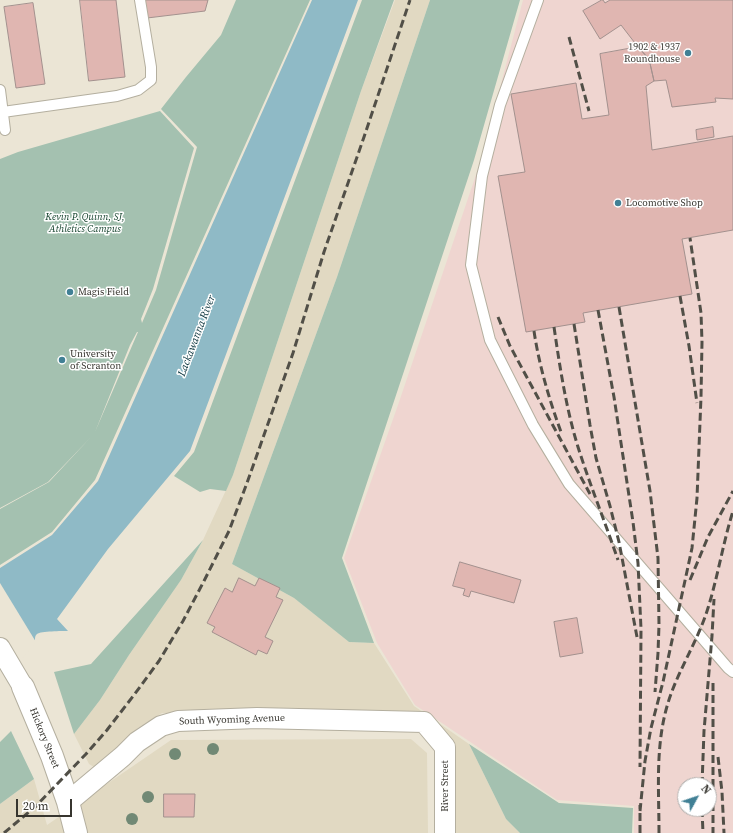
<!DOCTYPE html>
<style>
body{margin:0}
#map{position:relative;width:733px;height:833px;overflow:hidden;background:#ebe5d5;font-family:"Source Serif 4",serif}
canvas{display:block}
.north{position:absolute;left:677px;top:777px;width:40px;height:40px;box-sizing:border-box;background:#fff;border:1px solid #afaeac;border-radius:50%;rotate:50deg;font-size:11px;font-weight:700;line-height:16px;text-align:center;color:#37352f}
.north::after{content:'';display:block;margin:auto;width:14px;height:18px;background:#418095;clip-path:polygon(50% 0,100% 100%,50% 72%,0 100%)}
.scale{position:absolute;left:16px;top:799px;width:56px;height:18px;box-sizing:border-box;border:2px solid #37352f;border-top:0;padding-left:5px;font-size:12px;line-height:14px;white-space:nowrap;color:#37352f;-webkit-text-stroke:3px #fff;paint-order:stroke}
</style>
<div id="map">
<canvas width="733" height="833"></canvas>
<div class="north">N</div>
<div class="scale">20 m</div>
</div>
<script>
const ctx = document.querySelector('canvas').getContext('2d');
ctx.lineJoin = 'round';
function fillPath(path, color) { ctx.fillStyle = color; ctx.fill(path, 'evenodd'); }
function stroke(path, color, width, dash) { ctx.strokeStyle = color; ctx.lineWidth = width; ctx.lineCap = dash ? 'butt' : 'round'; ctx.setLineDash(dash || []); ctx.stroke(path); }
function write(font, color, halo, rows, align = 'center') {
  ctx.font = font + ' "Source Serif 4",serif'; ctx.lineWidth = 3; ctx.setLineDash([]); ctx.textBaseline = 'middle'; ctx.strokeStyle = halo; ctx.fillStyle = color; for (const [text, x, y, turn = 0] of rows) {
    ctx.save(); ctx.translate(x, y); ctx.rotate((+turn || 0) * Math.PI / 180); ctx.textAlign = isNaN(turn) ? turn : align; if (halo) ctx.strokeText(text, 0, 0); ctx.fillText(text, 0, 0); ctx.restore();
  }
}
const built = new Path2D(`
 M 395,0 L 430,0 L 337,277 L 232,564 L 294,598 L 349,642 L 374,643 L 414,706 L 469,744 L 506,819 L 520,833 L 454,833 L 453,748 L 427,719 L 162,713 L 138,728 L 97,766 L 94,767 L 89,764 L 74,734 L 100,700 L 129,655 L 181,580 L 203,540 L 233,475 L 361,91 Z
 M 411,739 L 427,753 L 428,833 L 0,833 L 0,804 L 34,779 L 47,825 L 171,740 Z`);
const industrial = new Path2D(`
 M 523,0 L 733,0 L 733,833 L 634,833 L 634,806 L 557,800 L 415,705 L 377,643 L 344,558 L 398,405 L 481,160 ZM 685,785 L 709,785 L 709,809 L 685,809 Z`);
const green = new Path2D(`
 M 236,0 L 310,0 L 95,480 L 52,532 L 0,565 L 0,509 L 49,482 L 91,437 L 48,482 L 0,508 L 0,159 L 18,152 L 160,111 L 194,148 L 153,289 L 141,319 L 142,323 L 156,290 L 197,147 L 161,109 L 186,77 L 221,35 ZM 137,332 L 138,332 L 95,432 L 130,345 Z
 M 362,0 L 394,0 L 361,91 L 233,475 L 226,491 L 210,489 L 200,492 L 174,476 L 194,452 Z
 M 430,0 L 520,0 L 474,160 L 342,558 L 374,643 L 349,642 L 294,598 L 232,564 L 337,277 Z
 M 203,540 L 181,580 L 129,655 L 100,700 L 74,734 L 54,672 L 91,664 Z
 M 11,731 L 34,779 L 0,804 L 0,742 Z
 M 469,744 L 559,803 L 633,808 L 632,833 L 520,833 L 506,819 Z`);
const water = new Path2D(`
 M 312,0 L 358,0 L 190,451 L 108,549 L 57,619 L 68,631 C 62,631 41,631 37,634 C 35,636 35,637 35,640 L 0,682 L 0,568 L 52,535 L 98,481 Z`);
const pier = new Path2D(`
 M 0,583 L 36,642 L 2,683 L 0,684 Z`);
const building = new Path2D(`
 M 80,0 L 116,0 L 125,77 L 89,81 Z
 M 144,0 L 208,0 L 205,11 L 147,18 Z
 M 602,0 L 603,0 L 605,3 L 610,0 L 733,0 L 733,99 L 715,98 L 716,102 L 672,107 L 666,80 L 654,81 L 649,59 L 638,47 L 621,25 L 600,39 L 583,11 Z
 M 33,3 L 45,84 L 16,88 L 4,7 Z
 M 638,47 L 649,59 L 654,81 L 646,86 L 652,150 L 733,136 L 733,230 L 682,239 L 692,294 L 583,313 L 585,322 L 526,332 L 498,176 L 525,172 L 511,94 L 576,83 L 582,119 L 609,115 L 600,54 Z
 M 713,127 L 714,137 L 697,140 L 696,130 Z
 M 460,562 L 521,580 L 514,603 L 471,591 L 469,597 L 463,595 L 465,589 L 453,586 Z
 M 239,578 L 255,586 L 259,578 L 280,588 L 276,597 L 283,600 L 265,637 L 273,641 L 267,654 L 258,650 L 256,655 L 212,632 L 215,627 L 207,623 L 225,588 L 232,592 Z
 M 577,618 L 583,653 L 560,657 L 554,622 Z
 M 164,794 L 195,794 L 194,817 L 164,817 Z`);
const lane = new Path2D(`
 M 538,0 L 500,105 L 482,176 L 471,265 L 490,340 L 533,425 L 569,484 L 728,668 L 733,672
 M 0,90 L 5,130
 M 3,112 L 117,96 L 138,90 L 151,80 L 151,67 L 140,0`);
const street = new Path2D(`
 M 0,648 L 23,687
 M 68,802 L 123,756 L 137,742 L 161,726 L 178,721 L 257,718 L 424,722 L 445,747 L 445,833`);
const secondary = new Path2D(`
 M 23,687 L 52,756 L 68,802 L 76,833`);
const rail = new Path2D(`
 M 569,37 L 589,111
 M 680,296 L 689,346 L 697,403
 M 619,307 L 650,491 L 658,558 L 659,625 L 658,653 L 655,692
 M 598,310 L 614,397 L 633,522 L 638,563 L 641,629 L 640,767
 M 498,317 L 510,346 L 590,494
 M 574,324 L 590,425 L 596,458 L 610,506 L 619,542 L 637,637
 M 554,327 C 560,368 566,408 578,447 C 590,485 605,522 618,560
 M 534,331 C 539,365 549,399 561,432
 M 690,580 L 708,537 L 733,491
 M 713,683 L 713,833
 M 718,757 L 722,792 L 724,833
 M 702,785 L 704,731 L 712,636 L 714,599
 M 702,809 L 703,833
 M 640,811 L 645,761 L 651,728 L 663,682 L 686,576 L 692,548 L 697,498 L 701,397 L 702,342 L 701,313 L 690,238
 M 4,833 L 36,806 L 86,754 L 107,730 L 134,695 L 159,661 L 183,621 L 204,581 L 229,531 L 247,483 L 293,353 L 324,252 L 364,137 L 410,0
 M 640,833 L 640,805
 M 659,833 C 659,790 655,745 668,703 C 678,670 698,641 708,608 C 718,576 723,543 733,511`);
const trees = [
 [213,749],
 [175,754],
 [148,797],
 [132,819]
];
const markers = [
 [688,53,4,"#418095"],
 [618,203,4,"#418095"],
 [70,292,4,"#418095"],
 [62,360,4,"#418095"]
];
const poiNames = [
 ["1902 & 1937",680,47,"right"],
 ["Roundhouse",680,59,"right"],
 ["Locomotive Shop",626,203],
 ["Magis Field",78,292],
 ["University",70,354],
 ["of Scranton",70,366]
];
const parkNames = [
 ["Kevin P. Quinn, SJ,",85,217],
 ["Athletics Campus",85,229]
];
const streetNames = [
 ["South Wyoming Avenue",232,720,-2],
 ["Hickory Street",44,738,68],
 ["River Street",445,786,-90]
];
const waterNames = [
 ["Lackawanna River",197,336,-69]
];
fillPath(built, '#e1d9c2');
fillPath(industrial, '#efd5d0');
fillPath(green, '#a4c1b0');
fillPath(water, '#8fbac6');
fillPath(pier, '#ebe5d5');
fillPath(building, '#e0b6b1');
stroke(building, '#a3918e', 1);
stroke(lane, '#b4af9f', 12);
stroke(street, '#b4af9f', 22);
stroke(secondary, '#b4af9f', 24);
stroke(lane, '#fff', 10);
stroke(street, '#fff', 20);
stroke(secondary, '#fff', 22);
stroke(rail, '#514f47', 3, [8, 4]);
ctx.fillStyle = '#718975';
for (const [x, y] of trees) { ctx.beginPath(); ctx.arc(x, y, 6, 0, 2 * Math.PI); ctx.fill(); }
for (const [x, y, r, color] of markers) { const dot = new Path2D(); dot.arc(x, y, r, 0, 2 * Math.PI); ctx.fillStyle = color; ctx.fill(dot); stroke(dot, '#fff', 1.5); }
write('10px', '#37352f', '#fff', poiNames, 'left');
write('italic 10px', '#0e3d27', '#fff', parkNames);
write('10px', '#37352f', '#fff', streetNames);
write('italic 11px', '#0a343d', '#fff', waterNames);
</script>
